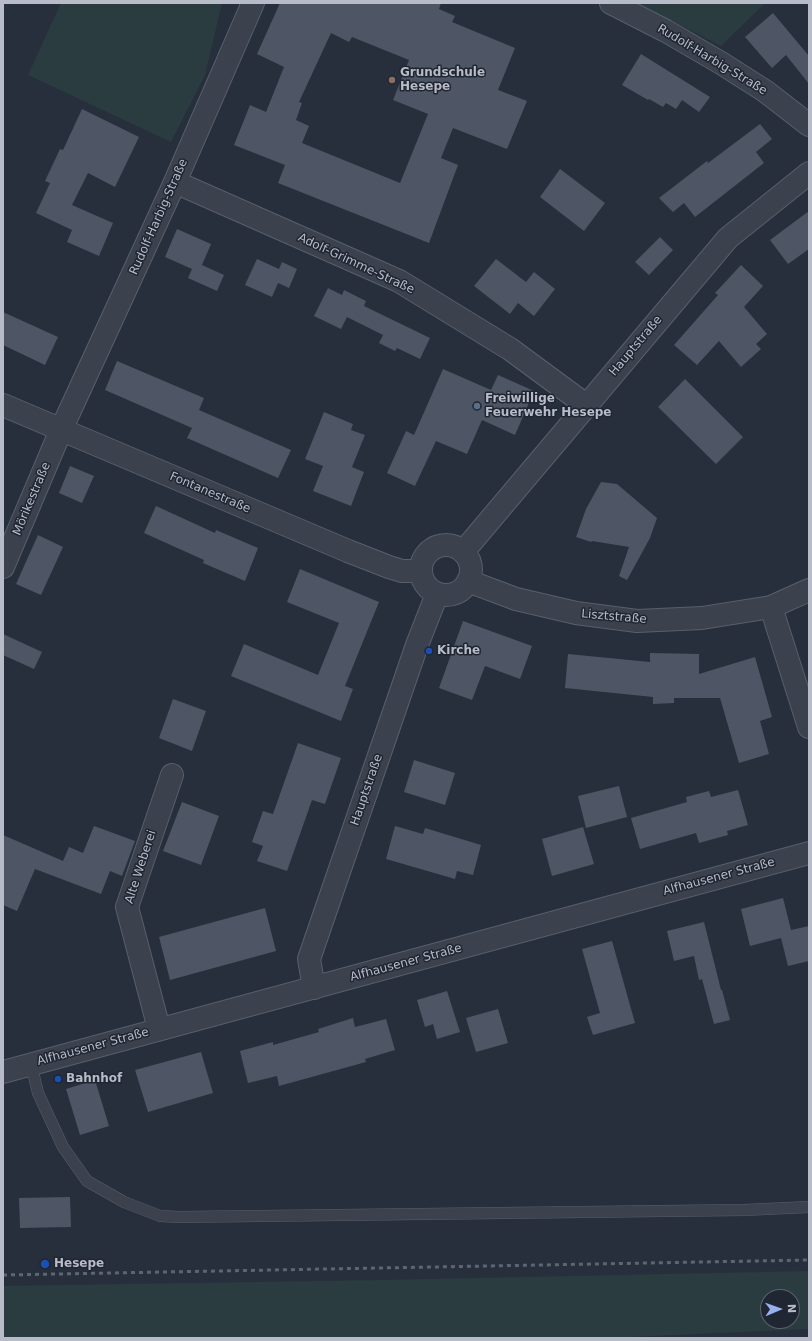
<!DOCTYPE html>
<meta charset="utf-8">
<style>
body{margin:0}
#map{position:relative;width:812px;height:1341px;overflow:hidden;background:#272f3d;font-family:"DejaVu Sans",sans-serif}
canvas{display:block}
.frame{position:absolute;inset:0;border:4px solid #b7bcc8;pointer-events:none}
.north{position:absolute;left:760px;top:1289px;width:40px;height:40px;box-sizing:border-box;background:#202632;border:1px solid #5c626e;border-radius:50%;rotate:88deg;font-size:11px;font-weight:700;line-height:16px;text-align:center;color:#b7bcc8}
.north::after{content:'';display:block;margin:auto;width:14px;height:18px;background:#96b1ee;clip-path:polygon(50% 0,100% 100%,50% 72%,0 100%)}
</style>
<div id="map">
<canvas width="812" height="1341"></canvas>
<div class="frame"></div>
<div class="north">N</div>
</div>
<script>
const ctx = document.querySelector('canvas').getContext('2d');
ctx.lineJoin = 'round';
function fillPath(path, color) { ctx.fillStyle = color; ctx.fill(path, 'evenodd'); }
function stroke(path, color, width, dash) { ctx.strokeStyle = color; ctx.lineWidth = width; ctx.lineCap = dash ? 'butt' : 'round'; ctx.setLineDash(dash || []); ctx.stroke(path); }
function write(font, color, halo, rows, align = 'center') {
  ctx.font = font + ' "DejaVu Sans",sans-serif'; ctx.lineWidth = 3; ctx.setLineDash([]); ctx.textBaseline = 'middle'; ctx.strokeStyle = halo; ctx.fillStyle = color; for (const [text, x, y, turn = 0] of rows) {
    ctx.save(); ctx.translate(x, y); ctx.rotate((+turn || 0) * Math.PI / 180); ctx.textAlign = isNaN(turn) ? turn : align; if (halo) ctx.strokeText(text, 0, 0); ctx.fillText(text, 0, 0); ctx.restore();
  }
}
const green = new Path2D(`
 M 61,3 L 222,3 L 205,75 L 171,142 L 28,75 Z
 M 637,3 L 765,3 L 721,46 Z
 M 809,1271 L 809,1329 L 609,1338 L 3,1338 L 3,1286 L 381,1280 ZM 768,1297 L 792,1297 L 792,1321 L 768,1321 Z`);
const building = new Path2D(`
 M 280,3 L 441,3 L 439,9 L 455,16 L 452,22 L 515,48 L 498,90 L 527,101 L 507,149 L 453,128 L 441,158 L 458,165 L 429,243 L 278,183 L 285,165 L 234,145 L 250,105 L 266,112 L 284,67 L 257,54 ZM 331,33 L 349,42 L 352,37 L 409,60 L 393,100 L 428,114 L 400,183 L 302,143 L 309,126 L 296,120 L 302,103 L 299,102 Z
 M 773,13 L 809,56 L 809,84 L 786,55 L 772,68 L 745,37 Z
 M 641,54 L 710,97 L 699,112 L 682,100 L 676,109 L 666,103 L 663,107 L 649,99 L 648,100 L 622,85 Z
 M 82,109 L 139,137 L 115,187 L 88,173 L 72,205 L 113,223 L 99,256 L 67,242 L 72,230 L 36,213 L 50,183 L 45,181 L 60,149 L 63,150 Z
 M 760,124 L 772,139 L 756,152 L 764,163 L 695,217 L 684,203 L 673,212 L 659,198 L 707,161 L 708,163 Z
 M 560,169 L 605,203 L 584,231 L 540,197 Z
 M 809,211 L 809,249 L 788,264 L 770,240 Z
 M 177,229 L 211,244 L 202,265 L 224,275 L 217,291 L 188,278 L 192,269 L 165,257 Z
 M 660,237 L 673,250 L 649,275 L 635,262 Z
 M 257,259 L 279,269 L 282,262 L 297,269 L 289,288 L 278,283 L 272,297 L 245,285 Z
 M 496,259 L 526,282 L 534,272 L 555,289 L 534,316 L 518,303 L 510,314 L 474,286 Z
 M 741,265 L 763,286 L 744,307 L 767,334 L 756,344 L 761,349 L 741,367 L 719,341 L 697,365 L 674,345 L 718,295 L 715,293 Z
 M 328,288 L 342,295 L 344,290 L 366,301 L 364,306 L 430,338 L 420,359 L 397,348 L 395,351 L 379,343 L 383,335 L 347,317 L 341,329 L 314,316 Z
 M 3,312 L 58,337 L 45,365 L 3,345 Z
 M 117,361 L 204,398 L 199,410 L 291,450 L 278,478 L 187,438 L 192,428 L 105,390 Z
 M 443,369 L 491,390 L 498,375 L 534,391 L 515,435 L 482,420 L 467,454 L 436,441 L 415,486 L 387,473 L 406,431 L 414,435 Z
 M 685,379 L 743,437 L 716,464 L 658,407 Z
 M 324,412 L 353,424 L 351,430 L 365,435 L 352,467 L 364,472 L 351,506 L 313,491 L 323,466 L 305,459 Z
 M 70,466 L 94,476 L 82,503 L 59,493 Z
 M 601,482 L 617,484 L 657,518 L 650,538 L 627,580 L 619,576 L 629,547 L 592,541 L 591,542 L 576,537 L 586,509 Z
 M 156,506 L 215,533 L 216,530 L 258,548 L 245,581 L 203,563 L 204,560 L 144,533 Z
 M 38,535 L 63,547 L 41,595 L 16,584 Z
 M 300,569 L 379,602 L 345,686 L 353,689 L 341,721 L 231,676 L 244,644 L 318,675 L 339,623 L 287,602 Z
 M 463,621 L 532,646 L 520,679 L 485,666 L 472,700 L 439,688 Z
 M 3,634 L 42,652 L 34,669 L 3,655 Z
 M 650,653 L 699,654 L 699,674 L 755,657 L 772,717 L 760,721 L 769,754 L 739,763 L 720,698 L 674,698 L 674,703 L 653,704 L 653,697 L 565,688 L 568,654 L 650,662 Z
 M 173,699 L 206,711 L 192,751 L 159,738 Z
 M 298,743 L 341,758 L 325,804 L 312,800 L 287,871 L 257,861 L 263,846 L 252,842 L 263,811 L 273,814 Z
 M 414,760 L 455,773 L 445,805 L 404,792 Z
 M 619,786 L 627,817 L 586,828 L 578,796 Z
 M 738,790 L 748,825 L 727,831 L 728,835 L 699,843 L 696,833 L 640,849 L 631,818 L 687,802 L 686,797 L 709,791 L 711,797 Z
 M 182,802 L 219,816 L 201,865 L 163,851 Z
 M 94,826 L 135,841 L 122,876 L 110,871 L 101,894 L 35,869 L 17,911 L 3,905 L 3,835 L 63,861 L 69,847 L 83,853 Z
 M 395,826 L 423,834 L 425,828 L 481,845 L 473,875 L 457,871 L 455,879 L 386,859 Z
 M 583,827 L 594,864 L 552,876 L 542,839 Z
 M 783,898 L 791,930 L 809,926 L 809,961 L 788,966 L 781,938 L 750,946 L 741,909 Z
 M 265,908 L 276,951 L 170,980 L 159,937 Z
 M 704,922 L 721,990 L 722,990 L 730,1020 L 714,1024 L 702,979 L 699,980 L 694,956 L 674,961 L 667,931 Z
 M 612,941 L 635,1023 L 593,1035 L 587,1017 L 600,1013 L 582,949 Z
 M 447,991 L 460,1032 L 437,1039 L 433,1024 L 425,1027 L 417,1000 Z
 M 498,1009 L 508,1043 L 476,1052 L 466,1018 Z
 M 353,1018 L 355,1027 L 386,1019 L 395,1050 L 365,1059 L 366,1062 L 279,1086 L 277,1076 L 248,1083 L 240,1051 L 273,1042 L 273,1045 L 319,1032 L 318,1029 Z
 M 201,1052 L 213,1093 L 148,1112 L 135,1070 Z
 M 95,1080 L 109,1126 L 80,1135 L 66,1089 Z
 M 70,1197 L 71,1227 L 20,1228 L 19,1198 Z`);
const service = new Path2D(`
 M 31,1064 L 38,1093 L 63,1147 L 87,1181 L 124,1202 L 160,1216 L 179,1217 L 744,1210 L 809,1207`);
const minor = new Path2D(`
 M 611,3 L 666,31 L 721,63 L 765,91 L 809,125
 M 175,182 L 399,281 L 510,349 L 586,405
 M 3,405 L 348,551 L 389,567 L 402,571 L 421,571
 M421 570a25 25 0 1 1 50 0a25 25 0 1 1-50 0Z
 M 463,552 L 728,238 L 809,173
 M 3,567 L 61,430 L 175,182 L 253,3
 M 468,581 L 516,599 L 576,613 L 637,621 L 702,618 L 771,607 L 809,590
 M 771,607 L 809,727
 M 314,988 L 309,959 L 417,645 L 437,594
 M 159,1029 L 127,907 L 172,775
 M 3,1072 L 809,853`);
const rail = new Path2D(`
 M 3,1275 L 809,1260`);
const markers = [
 [392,80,4,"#8d6e63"],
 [477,406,4,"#5c6f8a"],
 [429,651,4,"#1a4fb4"],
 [58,1079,4,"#1a4fb4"],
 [45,1264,5,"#1a4fb4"]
];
const streetNames = [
 ["Rudolf-Harbig-Straße",712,60,31],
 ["Rudolf-Harbig-Straße",159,217,-66],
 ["Adolf-Grimme-Straße",356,264,25],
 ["Hauptstraße",636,346,-50],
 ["Fontanestraße",210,493,23],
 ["Mörikestraße",32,499,-67],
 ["Lisztstraße",614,617,5],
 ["Hauptstraße",367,790,-71],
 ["Alte Weberei",141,867,-72],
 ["Alfhausener Straße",719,877,-15],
 ["Alfhausener Straße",406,963,-15],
 ["Alfhausener Straße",93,1047,-15]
];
const poiNames = [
 ["Grundschule",400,73],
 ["Hesepe",400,87],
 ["Freiwillige",485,399],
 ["Feuerwehr Hesepe",485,413],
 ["Kirche",437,651],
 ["Bahnhof",66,1079],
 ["Hesepe",54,1264]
];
fillPath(green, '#2a3c3f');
fillPath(building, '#4e5565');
stroke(service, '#595f6b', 12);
stroke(minor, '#595f6b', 24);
stroke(service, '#3b414d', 11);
stroke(minor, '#3b414d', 22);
stroke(rail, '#5d6573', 3, [4, 4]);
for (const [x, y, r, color] of markers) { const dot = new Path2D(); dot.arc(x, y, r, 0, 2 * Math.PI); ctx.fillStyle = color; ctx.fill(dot); stroke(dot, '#202632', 1.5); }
write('12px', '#b7bcc8', '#202632', streetNames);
write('bold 12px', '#b7bcc8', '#202632', poiNames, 'left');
</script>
